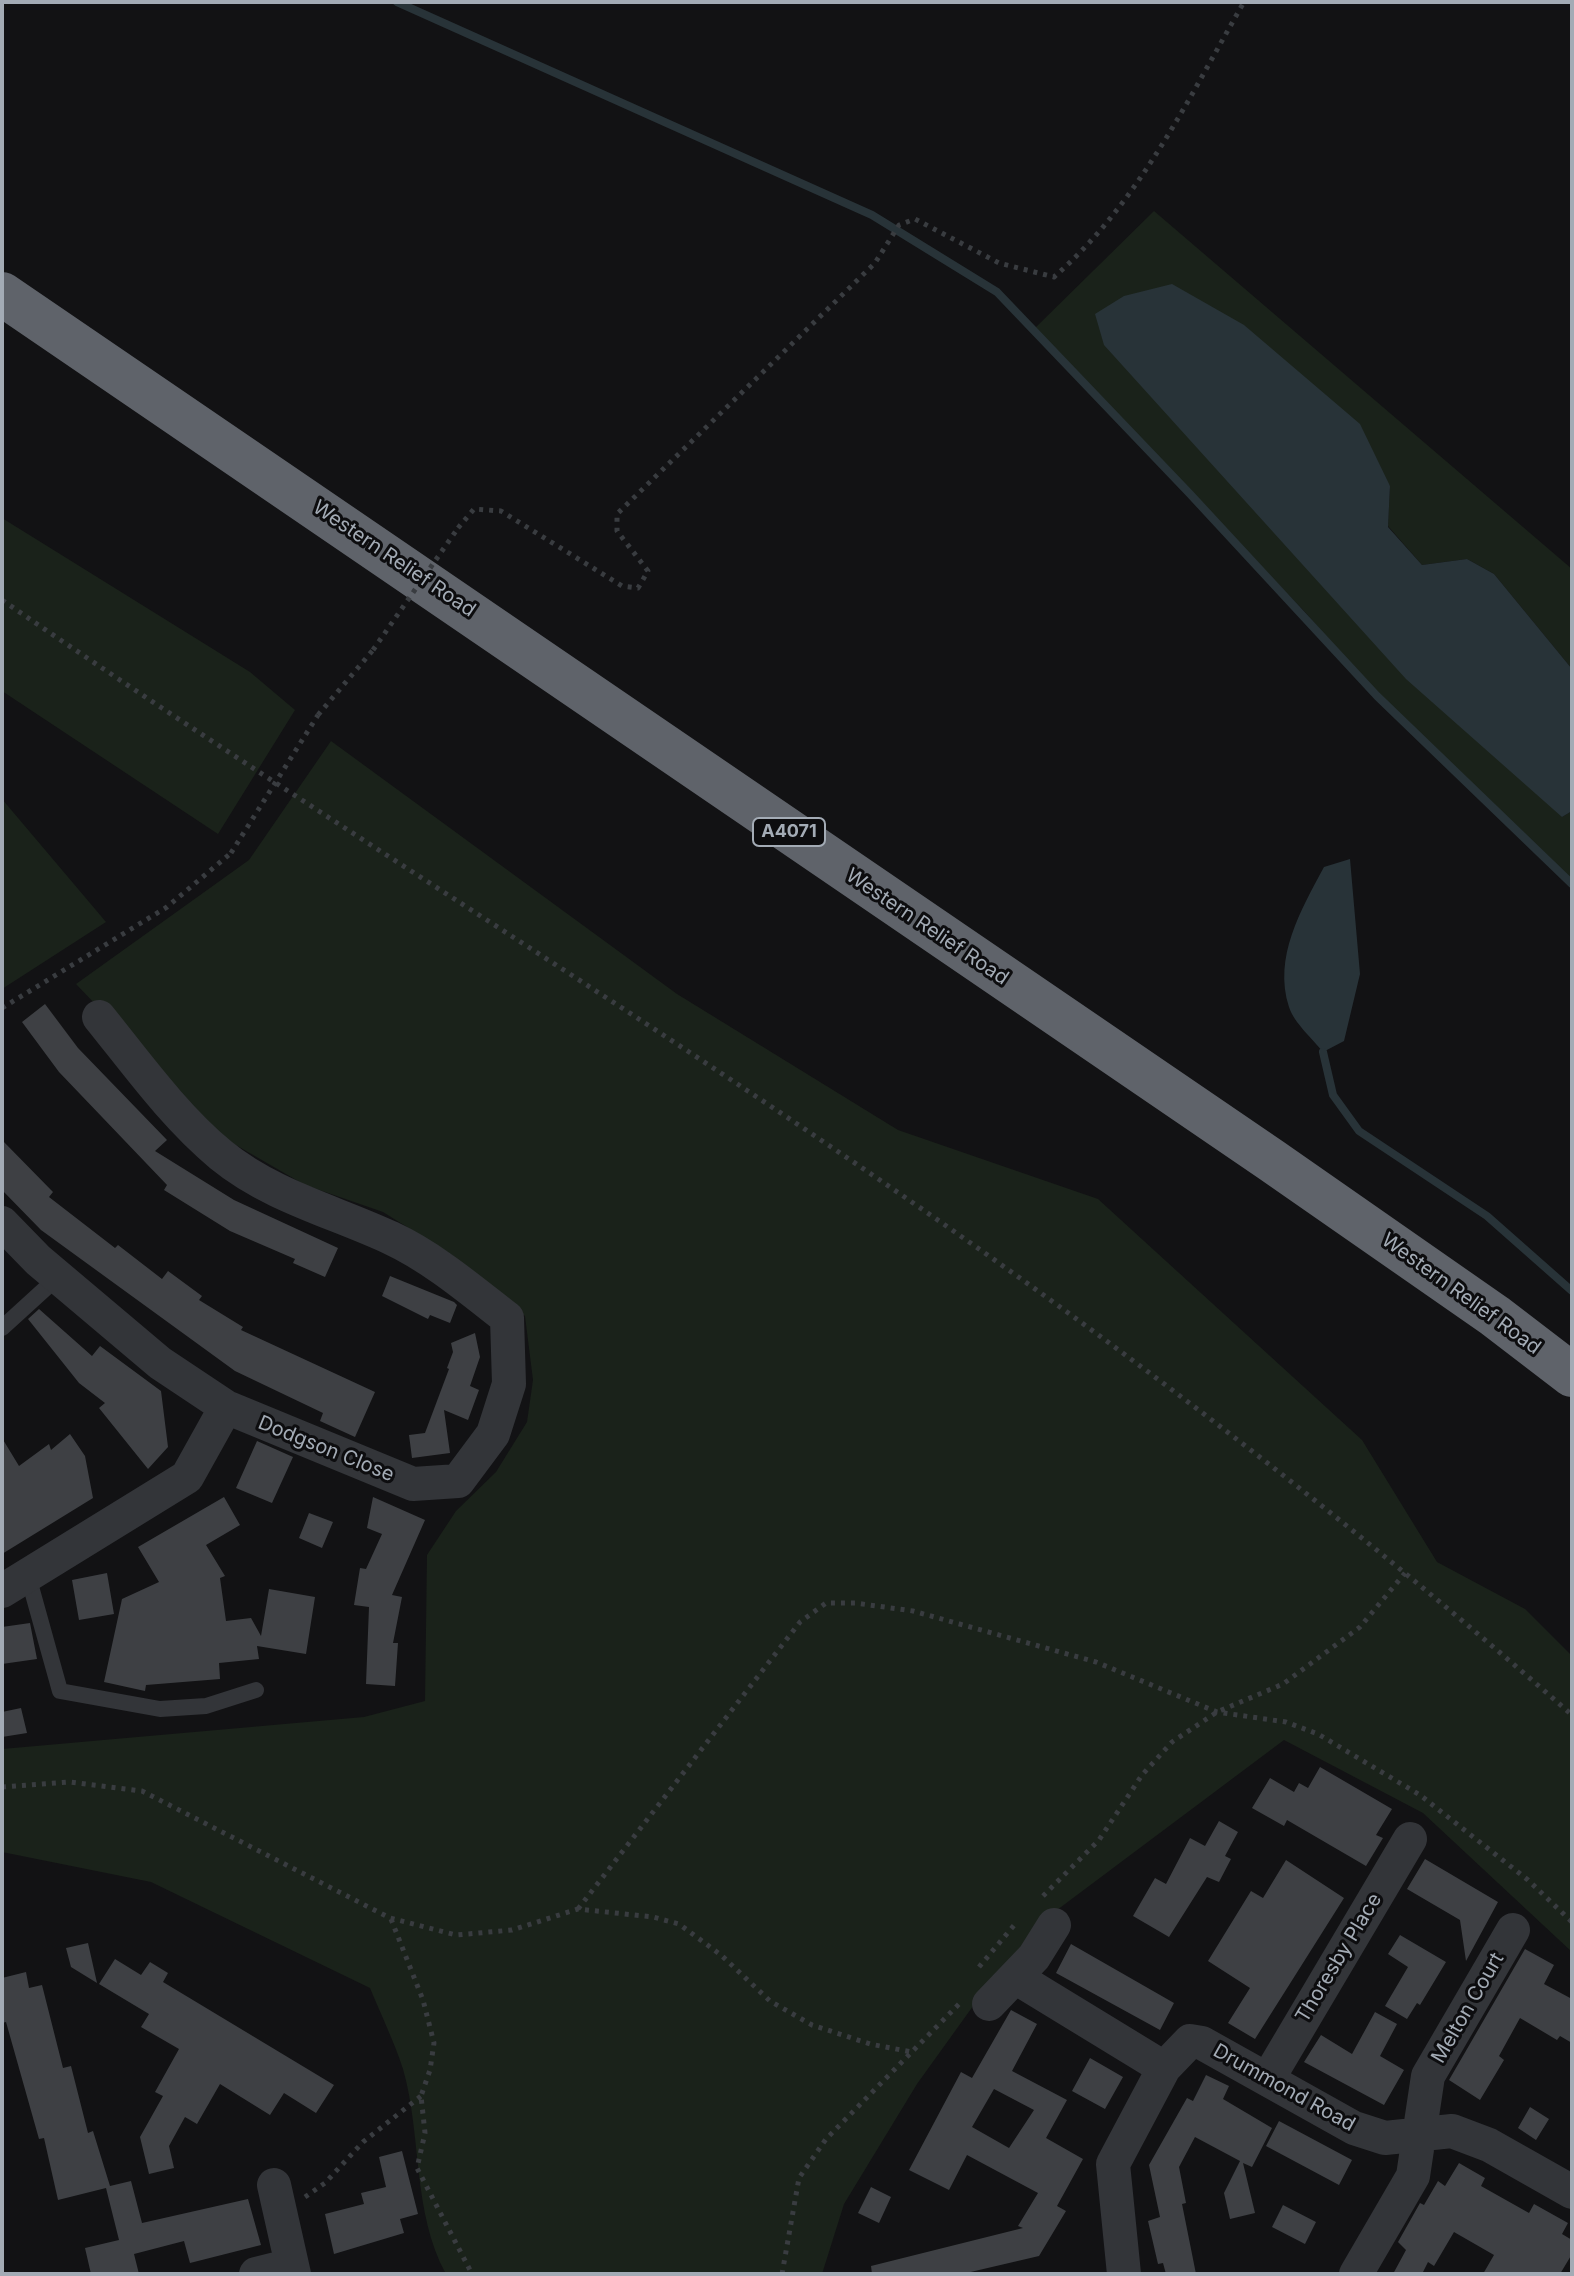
<!DOCTYPE html>
<style>
body{margin:0}
#map{position:relative;width:1574px;height:2276px;overflow:hidden;background:#121214;font-family:Inter,sans-serif}
canvas{display:block}
.frame{position:absolute;inset:0;border:4px solid #a3abb5;pointer-events:none}
</style>
<div id="map">
<canvas width="1574" height="2276"></canvas>
<div class="frame"></div>
</div>
<script>
const ctx = document.querySelector('canvas').getContext('2d');
ctx.lineJoin = 'round';
function fillPath(path, color) { ctx.fillStyle = color; ctx.fill(path, 'evenodd'); }
function stroke(path, color, width, dash) { ctx.strokeStyle = color; ctx.lineWidth = width; ctx.lineCap = dash ? 'butt' : 'round'; ctx.setLineDash(dash || []); ctx.stroke(path); }
function write(font, color, halo, rows, align = 'center') {
  ctx.font = font + ' Inter,sans-serif'; ctx.lineWidth = 6; ctx.setLineDash([]); ctx.textBaseline = 'middle'; ctx.strokeStyle = halo; ctx.fillStyle = color; for (const [text, x, y, turn = 0] of rows) {
    ctx.save(); ctx.translate(x, y); ctx.rotate((+turn || 0) * Math.PI / 180); ctx.textAlign = isNaN(turn) ? turn : align; if (halo) ctx.strokeText(text, 0, 0); ctx.fillText(text, 0, 0); ctx.restore();
  }
}
const green = new Path2D(`
 M 1154,211 L 1572,569 L 1572,669 L 1494,574 L 1467,559 L 1422,565 L 1388,526 L 1390,486 L 1244,325 L 1562,817 L 1572,811 L 1572,884 L 1377,696 L 1305,612 L 1033,330 Z
 M 2,518 L 250,672 L 295,710 L 218,834 L 2,691 Z
 M 331,741 L 677,994 L 898,1130 L 1098,1199 L 1362,1440 L 1437,1562 L 1525,1609 L 1572,1656 L 1572,1952 L 1423,1813 L 1284,1740 L 1045,1919 L 981,1995 L 917,2084 L 844,2204 L 822,2274 L 446,2274 C 412,2212 422,2135 403,2069 C 394,2041 381,2015 370,1988 L 151,1882 L 2,1852 L 2,1749 L 364,1717 L 425,1701 L 427,1555 L 456,1511 L 496,1472 L 527,1422 L 533,1380 L 525,1316 L 452,1255 L 383,1212 L 305,1185 L 222,1137 L 76,984 L 249,860 Z
 M 2,799 L 106,922 L 2,989 Z`);
const water = new Path2D(`
 M 1172,284 L 1244,325 L 1360,424 L 1390,486 L 1388,527 L 1422,565 L 1467,559 L 1494,574 L 1572,669 L 1572,811 L 1562,817 L 1406,679 L 1104,345 L 1095,314 L 1124,296 Z
 M 1350,859 L 1360,974 L 1344,1041 L 1323,1052 C 1313,1039 1294,1023 1289,1007 C 1273,957 1301,910 1324,867 Z`);
const stream = new Path2D(`
 M 397,2 L 872,215 L 997,292 L 1190,494 L 1377,696 L 1572,884
 M 1323,1052 L 1333,1095 L 1359,1131 L 1487,1216 L 1572,1291`);
const building = new Path2D(`
 M 45,1004 L 78,1048 L 167,1140 L 155,1151 L 234,1200 L 338,1248 L 325,1277 L 293,1263 L 295,1259 L 230,1231 L 164,1190 L 167,1185 L 59,1072 L 22,1022 Z
 M 2,1140 L 53,1192 L 49,1197 L 115,1248 L 118,1245 L 162,1279 L 168,1271 L 202,1296 L 199,1300 L 243,1327 L 241,1330 L 375,1392 L 355,1437 L 320,1421 L 323,1413 L 235,1371 L 41,1230 L 2,1190 Z
 M 390,1276 L 454,1302 L 457,1305 L 450,1323 L 430,1315 L 428,1319 L 382,1296 Z
 M 39,1309 L 92,1356 L 100,1346 L 161,1391 L 168,1447 L 148,1469 L 99,1408 L 105,1403 L 79,1383 L 28,1319 Z
 M 475,1333 L 480,1357 L 470,1386 L 479,1390 L 468,1420 L 444,1410 L 450,1453 L 412,1458 L 409,1435 L 425,1433 L 449,1369 L 447,1368 L 453,1352 L 451,1343 Z
 M 70,1434 L 85,1456 L 93,1498 L 2,1554 L 2,1438 L 19,1466 L 49,1444 L 51,1450 Z
 M 257,1441 L 293,1457 L 272,1503 L 236,1488 Z
 M 224,1497 L 240,1525 L 206,1545 L 225,1576 L 220,1578 L 226,1621 L 251,1618 L 261,1636 L 269,1589 L 315,1597 L 306,1654 L 257,1646 L 259,1659 L 219,1663 L 220,1679 L 146,1685 L 145,1691 L 104,1682 L 122,1599 L 159,1582 L 138,1547 Z
 M 373,1497 L 425,1520 L 392,1595 L 402,1597 L 393,1643 L 398,1643 L 395,1686 L 366,1684 L 369,1607 L 354,1605 L 360,1568 L 366,1569 L 382,1534 L 367,1528 Z
 M 309,1513 L 333,1522 L 322,1548 L 299,1538 Z
 M 107,1573 L 114,1614 L 79,1620 L 72,1580 Z
 M 30,1623 L 37,1659 L 2,1664 L 2,1627 Z
 M 21,1708 L 27,1733 L 2,1737 L 2,1712 Z
 M 1320,1767 L 1392,1809 L 1376,1835 L 1383,1838 L 1366,1866 L 1287,1820 L 1284,1826 L 1252,1808 L 1270,1778 L 1294,1792 L 1299,1783 L 1308,1788 Z
 M 1219,1821 L 1238,1832 L 1225,1856 L 1231,1859 L 1219,1882 L 1207,1877 L 1169,1937 L 1133,1916 L 1155,1878 L 1166,1884 L 1190,1838 L 1205,1846 Z
 M 1425,1859 L 1498,1902 L 1466,1961 L 1460,1920 L 1407,1889 Z
 M 1286,1860 L 1344,1898 L 1255,2039 L 1228,2023 L 1250,1988 L 1208,1961 L 1251,1891 L 1263,1898 Z
 M 1400,1935 L 1446,1962 L 1420,2005 L 1417,2003 L 1407,2019 L 1385,2006 L 1408,1967 L 1388,1954 Z
 M 88,1943 L 97,1983 L 71,1967 L 66,1948 Z
 M 1071,1944 L 1174,2003 L 1160,2030 L 1056,1973 Z
 M 1525,1949 L 1554,1965 L 1544,1984 L 1572,1999 L 1572,2043 L 1560,2036 L 1557,2040 L 1520,2018 L 1499,2056 L 1504,2060 L 1480,2100 L 1449,2080 Z
 M 115,1959 L 141,1975 L 150,1962 L 168,1973 L 163,1982 L 334,2085 L 316,2113 L 284,2093 L 270,2115 L 220,2084 L 197,2124 L 185,2117 L 169,2146 L 174,2168 L 149,2174 L 140,2137 L 163,2096 L 155,2092 L 179,2049 L 141,2027 L 149,2014 L 99,1984 Z
 M 26,1972 L 29,1988 L 42,1985 L 63,2068 L 71,2066 L 88,2133 L 93,2131 L 110,2186 L 131,2181 L 142,2223 L 248,2199 L 261,2245 L 190,2263 L 184,2241 L 134,2254 L 139,2274 L 91,2274 L 85,2248 L 119,2240 L 106,2188 L 58,2200 L 44,2138 L 39,2139 L 6,2022 L 2,2023 L 2,1978 Z
 M 1011,2010 L 1037,2024 L 1012,2071 L 1067,2100 L 1046,2138 L 1083,2159 L 1057,2206 L 1066,2211 L 1039,2256 L 962,2274 L 872,2274 L 871,2266 L 1023,2228 L 1018,2226 L 1038,2193 L 967,2155 L 949,2190 L 909,2170 L 961,2072 L 972,2078 ZM 994,2089 L 1034,2110 L 1009,2148 L 972,2127 Z
 M 1375,2012 L 1397,2024 L 1380,2056 L 1404,2070 L 1384,2105 L 1304,2062 L 1321,2035 L 1352,2054 Z
 M 1090,2058 L 1123,2077 L 1105,2109 L 1072,2091 Z
 M 1206,2075 L 1229,2086 L 1223,2099 L 1272,2128 L 1252,2167 L 1243,2163 L 1255,2213 L 1230,2219 L 1224,2193 L 1240,2161 L 1195,2137 L 1179,2167 L 1186,2203 L 1182,2204 L 1196,2274 L 1166,2274 L 1163,2263 L 1158,2264 L 1148,2221 L 1160,2217 L 1149,2165 L 1187,2098 L 1193,2101 Z
 M 1530,2107 L 1549,2119 L 1536,2140 L 1518,2128 Z
 M 1279,2121 L 1352,2160 L 1339,2185 L 1266,2146 Z
 M 402,2151 L 418,2214 L 400,2219 L 404,2233 L 334,2254 L 325,2214 L 364,2204 L 361,2193 L 386,2187 L 379,2157 Z
 M 1459,2163 L 1485,2178 L 1481,2186 L 1529,2213 L 1534,2204 L 1568,2223 L 1562,2234 L 1572,2240 L 1572,2254 L 1560,2274 L 1483,2274 L 1494,2255 L 1454,2232 L 1434,2266 L 1428,2262 L 1422,2274 L 1393,2274 L 1406,2250 L 1398,2242 L 1420,2203 L 1424,2205 L 1438,2181 L 1445,2186 Z
 M 871,2187 L 891,2197 L 879,2223 L 858,2213 Z
 M 1283,2205 L 1316,2222 L 1305,2244 L 1272,2227 Z`);
const path = new Path2D(`
 M 458,528 L 474,509 L 501,511 L 622,586 L 638,588 L 648,571 L 617,531 L 617,514 L 875,263 L 899,225 L 915,219 L 999,263 L 1054,277 C 1139,203 1188,99 1244,2
 M 2,600 C 278,790 565,966 843,1155 C 1096,1326 1342,1513 1572,1715
 M 318,715 L 373,650
 M 2,1008 L 167,907 L 231,853
 M 2,1787 L 69,1782 L 142,1791 L 390,1918 L 456,1935 L 512,1930 L 578,1909 L 653,1917 L 679,1924 L 721,1955 L 770,2001 L 812,2025 L 870,2044 L 912,2052
 M 1043,1896 L 1099,1840 L 1142,1775 L 1172,1742 L 1217,1712 L 1283,1684 L 1360,1627 L 1405,1573
 M 578,1909 L 800,1622 L 826,1603 L 855,1603 L 913,1611 L 1096,1662 L 1217,1712 L 1286,1722 L 1318,1734 L 1420,1795 L 1528,1880 L 1572,1922
 M 391,1919 L 423,2000 L 434,2043 L 430,2070 L 421,2096 L 425,2133 L 417,2168 L 472,2274
 M 979,1967 L 1016,1923
 M 305,2197 L 325,2183 L 363,2142 L 421,2096
 M 782,2274 L 799,2178 L 826,2139 L 959,2004`);
const lane = new Path2D(`
 M 2,1328 L 58,1277
 M 28,1576 L 60,1691 L 160,1709 L 206,1706 L 256,1690`);
const street = new Path2D(`
 M 2,1223 L 38,1260 L 160,1363 L 226,1407 L 413,1484 L 458,1481 L 493,1434 L 509,1384 L 507,1318 C 471,1290 432,1257 391,1238 C 333,1211 271,1196 221,1155 C 174,1116 137,1064 99,1017
 M 2,1591 L 187,1477 L 226,1407
 M 1015,1977 L 1164,2068
 M 989,2004 L 1034,1957 L 1054,1925
 M 1269,2077 L 1410,1839
 M 274,2185 L 294,2274
 M 256,2274 L 292,2265
 M 1124,2274 L 1113,2164 L 1164,2068 L 1190,2041 L 1202,2043 L 1354,2128 L 1385,2138 L 1452,2131 L 1489,2145 L 1572,2192
 M 1356,2274 L 1413,2176 L 1428,2076 L 1513,1930`);
const highway = new Path2D(`
 M 2,294 L 1271,1160 L 1495,1316 L 1572,1375`);
const pathBridge = new Path2D(`
 M 373,650 L 458,528
 M 231,853 L 318,715`);
const shields = [
 [789,832,72]
];
const shieldNames = [
 ["A4071",789,832]
];
const streetNames = [
 ["Western Relief Road",394,559,34],
 ["Western Relief Road",927,927,34],
 ["Western Relief Road",1461,1294,36],
 ["Dodgson Close",326,1449,22],
 ["Thoresby Place",1339,1958,-59],
 ["Melton Court",1468,2008,-60],
 ["Drummond Road",1284,2088,29]
];
fillPath(green, '#1a221a');
fillPath(water, '#283338');
stroke(stream, '#283338', 8);
fillPath(building, '#3e4044');
stroke(path, '#393c40', 5, [4, 6]);
stroke(lane, '#333539', 16);
stroke(street, '#333539', 34);
stroke(highway, '#5f636a', 44);
stroke(pathBridge, '#393c40', 5, [4, 6]);
for (const [x, y, w] of shields) { const box = new Path2D(); box.roundRect(x - w / 2, y - 14, w, 28, 6); ctx.fillStyle = '#0d0d0f'; ctx.fill(box); stroke(box, '#a3abb5', 2); }
write('bold 18px', '#a3abb5', null, shieldNames);
write('20px', '#a3abb5', '#0d0d0f', streetNames);
</script>
